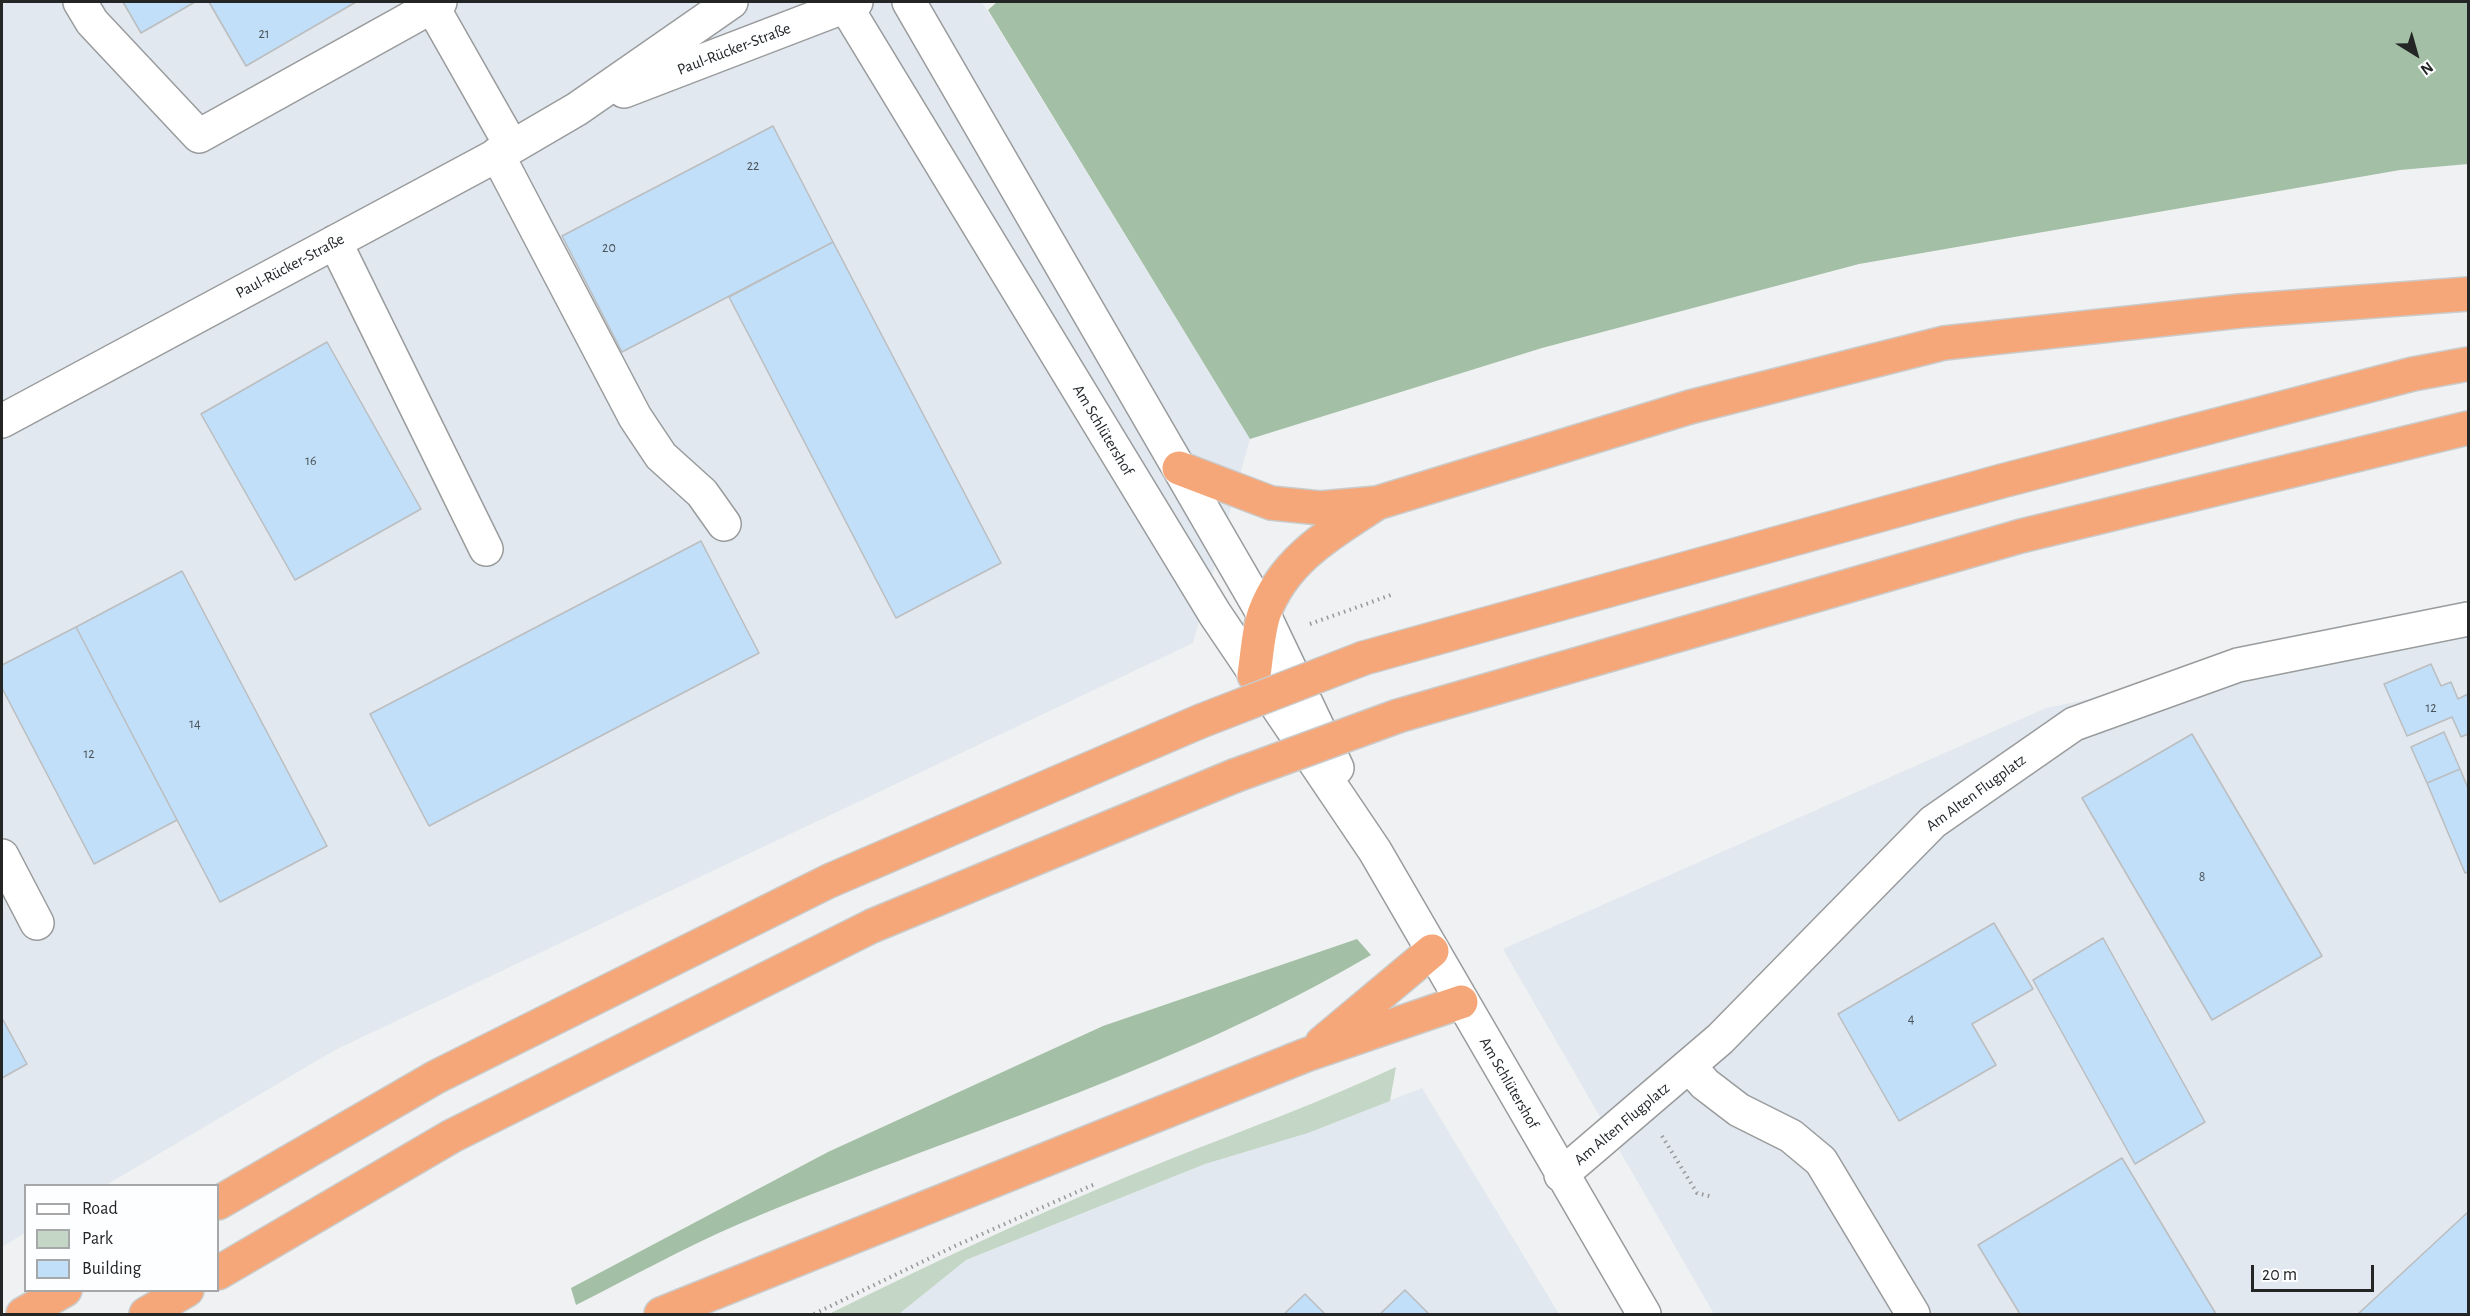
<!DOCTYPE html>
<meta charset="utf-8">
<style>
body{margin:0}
#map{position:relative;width:2470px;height:1316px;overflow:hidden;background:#f0f1f2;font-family:"Alegreya Sans",sans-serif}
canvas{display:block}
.frame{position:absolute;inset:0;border:3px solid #242525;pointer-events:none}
.legend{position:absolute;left:24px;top:1184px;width:195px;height:108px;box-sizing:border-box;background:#fdfeff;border:2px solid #a6a7a8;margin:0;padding:8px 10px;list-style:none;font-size:18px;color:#242525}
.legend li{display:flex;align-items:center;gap:12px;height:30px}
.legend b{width:30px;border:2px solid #a6a7a8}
.north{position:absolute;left:2386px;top:24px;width:60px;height:60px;-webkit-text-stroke:4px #fdfeff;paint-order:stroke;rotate:143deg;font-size:16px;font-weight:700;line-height:24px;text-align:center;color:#242525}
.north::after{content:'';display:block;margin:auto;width:21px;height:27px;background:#242525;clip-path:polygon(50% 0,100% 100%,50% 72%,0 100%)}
.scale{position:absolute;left:2251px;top:1265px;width:123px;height:27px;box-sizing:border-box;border:3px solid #242525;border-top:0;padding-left:8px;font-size:18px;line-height:21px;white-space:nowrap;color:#242525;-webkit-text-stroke:4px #fdfeff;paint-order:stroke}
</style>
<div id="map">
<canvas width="2470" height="1316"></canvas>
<div class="frame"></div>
<ul class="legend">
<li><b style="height:8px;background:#fff"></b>Road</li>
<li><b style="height:16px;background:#c4d6c5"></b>Park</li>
<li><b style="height:16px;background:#c1dff8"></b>Building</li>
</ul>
<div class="north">N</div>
<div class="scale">20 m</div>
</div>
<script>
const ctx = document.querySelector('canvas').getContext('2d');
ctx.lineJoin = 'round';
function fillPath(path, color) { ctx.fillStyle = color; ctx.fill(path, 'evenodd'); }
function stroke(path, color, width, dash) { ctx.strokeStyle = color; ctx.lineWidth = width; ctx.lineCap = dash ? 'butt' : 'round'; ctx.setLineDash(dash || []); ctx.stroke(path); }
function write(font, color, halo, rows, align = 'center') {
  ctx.font = font + ' "Alegreya Sans",sans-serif'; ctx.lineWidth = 4.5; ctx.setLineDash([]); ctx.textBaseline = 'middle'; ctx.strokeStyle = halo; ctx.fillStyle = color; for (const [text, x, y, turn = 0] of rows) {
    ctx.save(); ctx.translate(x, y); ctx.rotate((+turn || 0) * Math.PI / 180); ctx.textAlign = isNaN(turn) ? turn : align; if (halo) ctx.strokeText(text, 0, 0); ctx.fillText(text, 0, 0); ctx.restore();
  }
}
const built = new Path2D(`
 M 2,2 L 982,2 L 1250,439 L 1193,643 L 335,1050 L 106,1185 L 26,1186 L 25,1233 L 2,1247 Z
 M 2468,621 L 2468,1314 L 1714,1314 L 1503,949 L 2046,708 Z
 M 1422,1088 L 1559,1314 L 899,1314 L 966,1260 L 1205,1164 L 1308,1133 Z`);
const green = new Path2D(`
 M 1396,1067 L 1390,1101 L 1308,1133 L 1205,1164 L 966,1260 L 899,1314 L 829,1314 C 940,1259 1053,1206 1168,1160 C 1244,1130 1321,1102 1396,1067 Z`);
const forest = new Path2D(`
 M 997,2 L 2468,2 L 2468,164 L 2400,170 L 1859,264 L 1542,348 L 1250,439 L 988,10 Z
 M 1357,939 L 1371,955 C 1173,1072 949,1135 739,1224 C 683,1248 630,1278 576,1305 L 571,1288 L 828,1152 L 1103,1026 Z`);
const building = new Path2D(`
 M 123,2 L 195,2 L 141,33 Z
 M 209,2 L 356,2 L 246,66 Z
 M 773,126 L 833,242 L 622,352 L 562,236 Z
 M 833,242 L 1001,563 L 896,618 L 729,297 Z
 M 327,342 L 421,509 L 295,580 L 201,414 Z
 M 701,541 L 759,653 L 429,826 L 370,714 Z
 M 182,571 L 327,846 L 220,902 L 76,627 Z
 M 76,627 L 177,820 L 94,864 L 2,688 L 2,665 Z
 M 2431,664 L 2441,686 L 2451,682 L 2458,699 L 2468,694 L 2468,734 L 2461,737 L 2452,717 L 2407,736 L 2384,684 Z
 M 2444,732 L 2460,769 L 2427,783 L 2411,747 Z
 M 2192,734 L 2322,956 L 2212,1020 L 2082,798 Z
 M 2460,769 L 2468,788 L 2468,872 L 2465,873 L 2427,783 Z
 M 1994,923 L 2033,989 L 1972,1024 L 1996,1065 L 1899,1121 L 1838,1014 Z
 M 2103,938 L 2205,1122 L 2135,1164 L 2033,980 Z
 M 2,1018 L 27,1064 L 2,1078 Z
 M 2122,1158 L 2216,1314 L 2020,1314 L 1978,1245 Z
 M 2468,1212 L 2468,1314 L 2358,1314 Z
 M 1405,1290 L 1429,1314 L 1380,1314 Z
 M 1305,1294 L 1325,1314 L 1284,1314 Z`);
const path = new Path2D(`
 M 1310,624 L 1391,595
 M 1662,1136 L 1697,1193 L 1713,1197
 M 814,1314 L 955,1246 L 1095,1184`);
const minor = new Path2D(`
 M 80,2 L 92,22 L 199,136 L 440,2
 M 843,2 L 1215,614 L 1375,851 L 1644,1314
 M 909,2 L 1264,615 L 1337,768
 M 432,6 L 512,147
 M 624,91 L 856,2
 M 497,154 L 635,417 L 661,456 L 702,493 L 724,524
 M 335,242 L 486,549
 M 2,421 L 512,147 L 577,109 L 731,2
 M 2,856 L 37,923
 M 1689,1066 L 1705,1084 L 1739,1110 L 1791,1136 L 1821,1161 L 1913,1314
 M 1561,1175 L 1720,1039 L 1933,822 L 2074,724 L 2238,665 L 2468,619`);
const highway = new Path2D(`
 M 1179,468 L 1271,503 L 1320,508 L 1377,503 L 1690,407 L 1944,343 L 2240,311 L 2468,294
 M 1364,658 L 2002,481 L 2413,374 L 2468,364
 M 1254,675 C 1257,655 1258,633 1264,614 C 1283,561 1329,534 1374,505
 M 1398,716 L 2021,536 L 2468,428
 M 1322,1043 L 1432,951
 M 218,1203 L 436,1077 L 829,881 L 1201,721
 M 218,1273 L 452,1136 L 872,926 L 1234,776
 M 23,1314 L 65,1290
 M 146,1314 L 187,1290
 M 661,1314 L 1306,1055 L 1461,1002`);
const highwayBridge = new Path2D(`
 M 1201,721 L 1364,658
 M 1234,776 L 1398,716`);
const numberNames = [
 ["21",264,34],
 ["22",753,166],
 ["20",609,248],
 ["16",311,461],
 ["12",2431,708],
 ["14",195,724],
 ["12",89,754],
 ["8",2202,877],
 ["4",1911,1019]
];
const streetNames = [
 ["Paul-Rücker-Straße",734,49,-21],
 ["Paul-Rücker-Straße",290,266,-28],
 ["Am Schlütershof",1103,430,59],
 ["Am Alten Flugplatz",1976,793,-36],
 ["Am Schlütershof",1509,1083,60],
 ["Am Alten Flugplatz",1622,1124,-40]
];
fillPath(built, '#e1e8ef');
fillPath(green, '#c4d6c5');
fillPath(forest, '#a3bfa5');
fillPath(building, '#c1dff8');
stroke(building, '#bcbdbe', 1.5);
stroke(minor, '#999b9c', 36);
stroke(highway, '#cacbcb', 36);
stroke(path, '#979899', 4, [1.5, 4.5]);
stroke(minor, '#fff', 33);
stroke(highway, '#f5a77a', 33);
stroke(highwayBridge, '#cacbcb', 36, []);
stroke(highwayBridge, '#f5a77a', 33);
write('14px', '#4b545a', null, numberNames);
write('16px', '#242525', '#fdfeff', streetNames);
</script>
